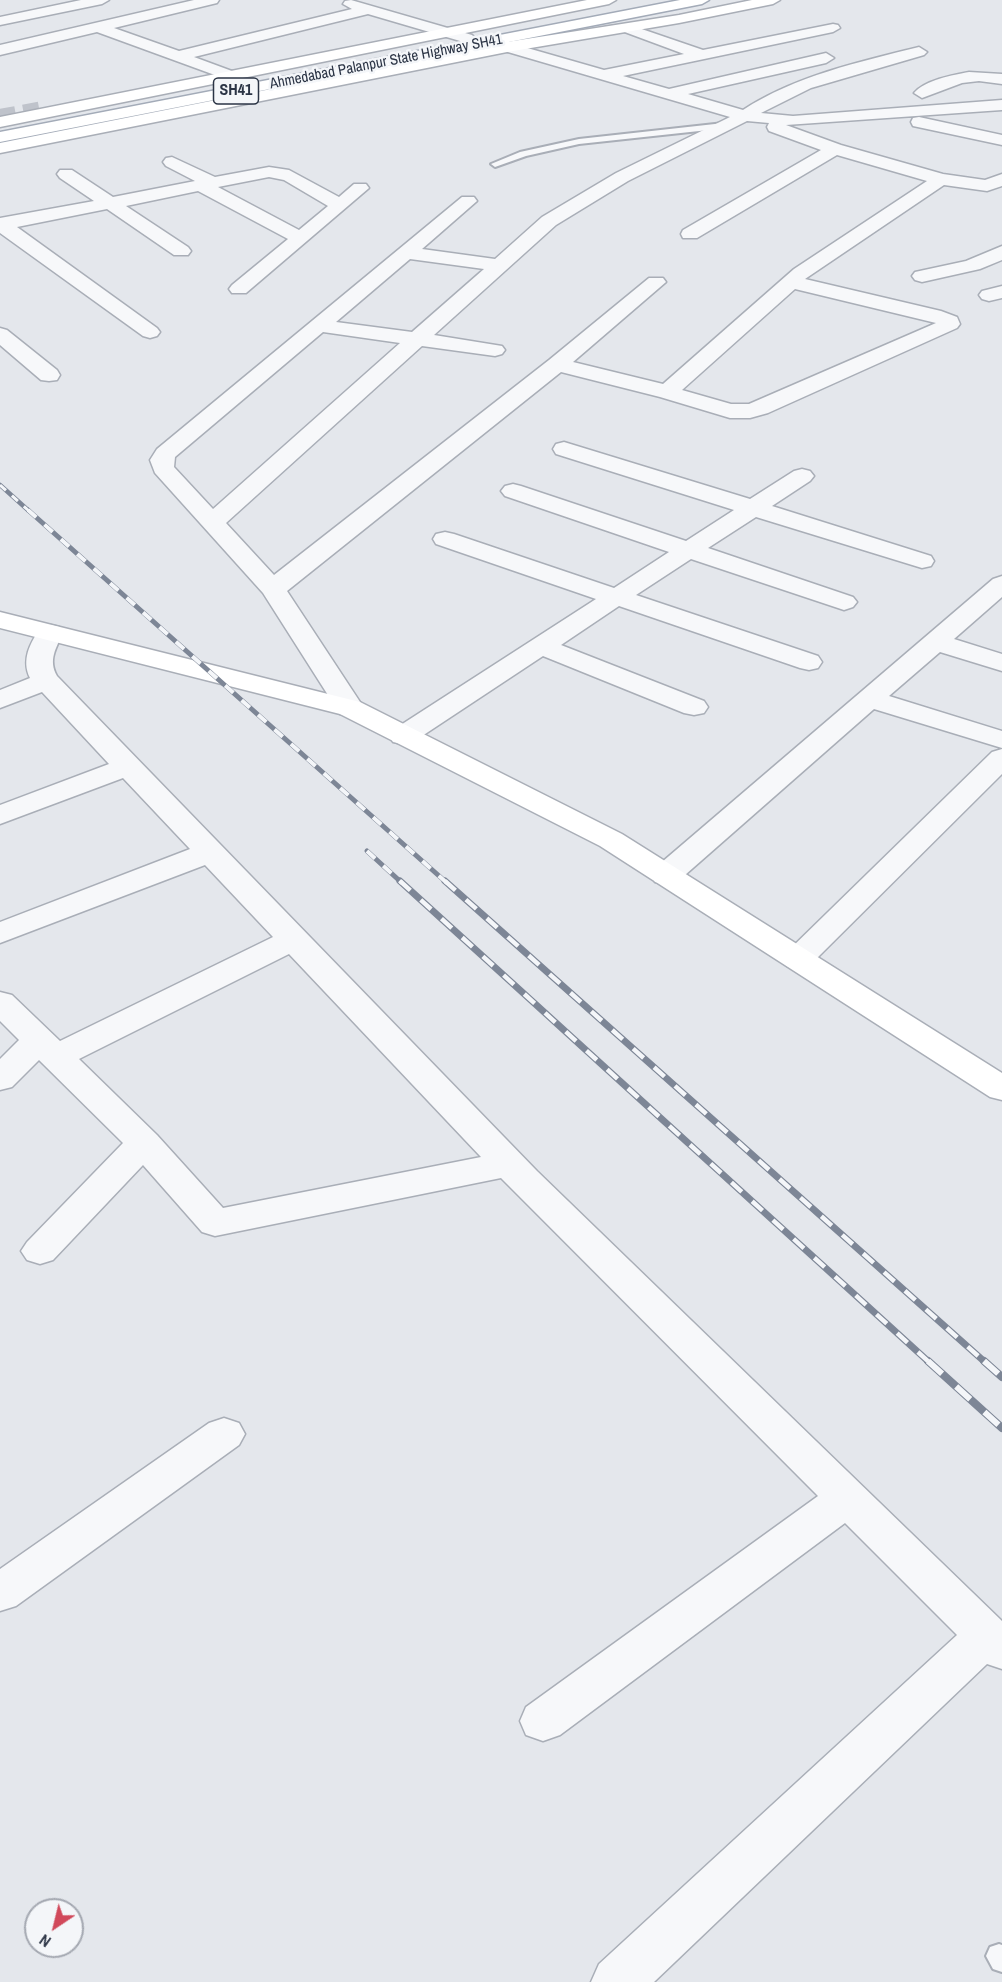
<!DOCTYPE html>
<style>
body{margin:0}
#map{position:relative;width:1002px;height:1982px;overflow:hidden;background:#e4e7ec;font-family:"Archivo Narrow",sans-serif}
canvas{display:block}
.north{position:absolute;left:24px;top:1898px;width:60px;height:60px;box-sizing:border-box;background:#f4f6f9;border:2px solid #a4a8b1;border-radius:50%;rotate:215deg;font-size:16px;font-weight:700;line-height:24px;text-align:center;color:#2b3445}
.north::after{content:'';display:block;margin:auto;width:21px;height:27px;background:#d1495b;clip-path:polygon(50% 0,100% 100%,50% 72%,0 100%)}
</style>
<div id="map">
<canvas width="1002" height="1982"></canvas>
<div class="north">N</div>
</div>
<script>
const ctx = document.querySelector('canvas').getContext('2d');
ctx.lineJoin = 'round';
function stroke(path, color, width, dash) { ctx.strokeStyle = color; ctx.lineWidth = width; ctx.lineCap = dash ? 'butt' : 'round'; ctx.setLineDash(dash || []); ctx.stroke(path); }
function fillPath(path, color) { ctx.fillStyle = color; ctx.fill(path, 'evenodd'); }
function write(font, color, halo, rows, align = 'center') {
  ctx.font = font + ' "Archivo Narrow",sans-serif'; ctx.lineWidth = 5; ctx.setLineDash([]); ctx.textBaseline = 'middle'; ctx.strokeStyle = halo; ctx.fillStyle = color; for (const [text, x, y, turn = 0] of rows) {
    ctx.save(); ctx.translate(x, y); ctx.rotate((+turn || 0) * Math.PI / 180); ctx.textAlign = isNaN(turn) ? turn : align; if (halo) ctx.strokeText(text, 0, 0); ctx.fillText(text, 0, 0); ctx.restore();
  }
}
const secondaryTunnel = new Path2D(`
 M 0,117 L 43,109`);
const lane = new Path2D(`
 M 724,123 L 728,126 L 727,128 L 579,144 L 526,156 L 495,167 L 491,164 L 520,152 L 579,139 Z
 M 999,1944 L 1002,1945 L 1002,1972 L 993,1969 L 986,1956 L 990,1947 Z`);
const street = new Path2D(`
 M 81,0 L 109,0 L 102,4 L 0,25 L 0,17 Z
 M 194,0 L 219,0 L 217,3 L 114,28 L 179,51 L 352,9 L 343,4 L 345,1 L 351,0 L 472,35 L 475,38 L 467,43 L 368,14 L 194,57 L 240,74 L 242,77 L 240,80 L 234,82 L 97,32 L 0,55 L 0,45 Z
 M 627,24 L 703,50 L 833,24 L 838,25 L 840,28 L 833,32 L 623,76 L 669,89 L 826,53 L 834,58 L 826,63 L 688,94 L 743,110 C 795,76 859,62 919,47 L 927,52 L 924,55 L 811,88 L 761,113 L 793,116 L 1002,100 L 1002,110 L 786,125 L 841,145 L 943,174 L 985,180 L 1002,174 L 1002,186 L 987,191 L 944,185 L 805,279 L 941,311 L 957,317 L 960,324 L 957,328 L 768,413 L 750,418 L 730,418 L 660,397 L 561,372 L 287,591 L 364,708 L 360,714 L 350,716 L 340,714 L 263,593 L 155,473 L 150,460 L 157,449 L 462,197 L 474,197 L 477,201 L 422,249 L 495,259 L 542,217 L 616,173 L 730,117 L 484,45 L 481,42 L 489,37 L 604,70 L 684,54 L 622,31 L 620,28 ZM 747,121 L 769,123 L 767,127 L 769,131 L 821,150 L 683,230 L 681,234 L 683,238 L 697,238 L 837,155 L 927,181 L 794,269 L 663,384 L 573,362 L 666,282 L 663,278 L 649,278 L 549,360 L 274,575 L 226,523 L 422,346 L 495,356 L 502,354 L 505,350 L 502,346 L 434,335 L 556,225 L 628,181 ZM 410,259 L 484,269 L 412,332 L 336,322 ZM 795,289 L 936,323 L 749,404 L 731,404 L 682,390 ZM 323,332 L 400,343 L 213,509 L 174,467 L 175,457 Z
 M 969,72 L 1002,74 L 1002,84 L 979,81 L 962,83 L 922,98 L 914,93 C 925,80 953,75 969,72 Z
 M 919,117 L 1002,135 L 1002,145 L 913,126 L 911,122 L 913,118 Z
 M 172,157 L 215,177 L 269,167 L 289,170 L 339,197 L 354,184 L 366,184 L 369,188 L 246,293 L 232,293 L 229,289 L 232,285 L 288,239 L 198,191 L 126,206 L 188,247 L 191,251 L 188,255 L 174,255 L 107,209 L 17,227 L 157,328 L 160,332 L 157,336 L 150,338 L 143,336 L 0,233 L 0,218 L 94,201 L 60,178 L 57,174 L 60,170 L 72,170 L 113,197 L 195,181 L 166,166 L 163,162 L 166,158 ZM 269,177 L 284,180 L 328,206 L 299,230 L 218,187 Z
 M 1002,246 L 1002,260 L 980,269 L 922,282 L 915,280 L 912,276 L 915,272 L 966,261 Z
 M 1002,286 L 1002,298 L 989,301 L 982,299 L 979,295 L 982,291 Z
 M 0,328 L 7,330 L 57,370 L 60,375 L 57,380 L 49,381 L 41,380 L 0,345 Z
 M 564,442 L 750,499 L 794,471 L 802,469 L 810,471 L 814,476 L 810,481 L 772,506 L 931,556 L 934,561 L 931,566 L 922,568 L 756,517 L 708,548 L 853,597 L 857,602 L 853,607 L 844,610 L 691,559 L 636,595 L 818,656 L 822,662 L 818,668 L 809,670 L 800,668 L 619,606 L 561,645 L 704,701 L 708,707 L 704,713 L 694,715 L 684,713 L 543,656 L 413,742 L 403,744 L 393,742 L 389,736 L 393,730 L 596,599 L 436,544 L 433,539 L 436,534 L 445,532 L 454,534 L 614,588 L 669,552 L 505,496 L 501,491 L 505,486 L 513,484 L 521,486 L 686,541 L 734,510 L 556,454 L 553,449 L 556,444 Z
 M 1002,576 L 1002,597 L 954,639 L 1002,654 L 1002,671 L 940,652 L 889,696 L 1002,731 L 1002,748 L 874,709 L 677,882 L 666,884 L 655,882 L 651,875 L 655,868 L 993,579 Z
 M 50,625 L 59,627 L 63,633 C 56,648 48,660 57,676 L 537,1171 L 1002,1621 L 1002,1669 L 987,1664 L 654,1982 L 591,1982 L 599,1964 L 957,1635 L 845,1523 L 560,1735 L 543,1741 L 526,1735 L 520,1721 L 526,1707 L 818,1496 L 501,1178 L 215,1236 L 202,1232 L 143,1165 L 53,1260 L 40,1264 L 27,1260 L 21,1251 L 27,1242 L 123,1143 L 39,1060 L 12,1087 L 0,1090 L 0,1059 L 19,1040 L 0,1021 L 0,992 L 12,995 L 60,1041 L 273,937 L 205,865 L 0,943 L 0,922 L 190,849 L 123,778 L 0,824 L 0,805 L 109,764 L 42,692 L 0,708 L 0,690 L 30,678 C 21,660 30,643 41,627 ZM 289,954 L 481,1157 L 223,1208 L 157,1135 L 79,1059 Z
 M 1002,749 L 1002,774 L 809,966 L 798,969 L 787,966 L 782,959 L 787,952 L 992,752 Z
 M 224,1418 L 239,1423 L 245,1434 L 239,1445 L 16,1606 L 0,1611 L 0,1569 L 209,1423 Z`);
const secondary = new Path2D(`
 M 587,0 L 616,0 L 609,4 L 0,127 L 0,117 Z
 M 752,0 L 780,0 L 773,4 L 679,23 L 507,52 L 0,153 L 0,143 L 507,42 L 679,15 Z
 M 0,612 L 360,702 L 622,834 L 1002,1073 L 1002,1100 L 990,1097 L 600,846 L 340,714 L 0,628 Z`);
const primary = new Path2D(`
 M 680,0 L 709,0 L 702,4 L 0,142 L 0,132 Z`);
const railFar3 = new Path2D(`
 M 0,485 L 29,511`);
const railFar2 = new Path2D(`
 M 28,510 L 447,883
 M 367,851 L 402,883`);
const railFar1 = new Path2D(`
 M 400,881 L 930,1363
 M 445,881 L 986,1363`);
const rail = new Path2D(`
 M 928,1361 L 1002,1428
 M 984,1361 L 1002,1377`);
const farStreetnames = [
 ["Ahmedabad Palanpur State Highway SH41",386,62,-11]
];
const shields = [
 [236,91,45]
];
const shieldNames = [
 ["SH41",236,91]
];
stroke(secondaryTunnel, '#bfc3cb', 16, [16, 8]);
stroke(lane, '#a9aeb7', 4);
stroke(street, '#a9aeb7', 3);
stroke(secondary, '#a9aeb7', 3);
stroke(primary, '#a3abb8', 3);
fillPath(lane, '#f7f8fa');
fillPath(street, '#f7f8fa');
fillPath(secondary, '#fff');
fillPath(primary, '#fff');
stroke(railFar3, '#7d8696', 4.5);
stroke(railFar2, '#7d8696', 5);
stroke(railFar1, '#7d8696', 7);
stroke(rail, '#7d8696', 8);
stroke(railFar3, '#f4f6f9', 3, [8]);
stroke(railFar2, '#f4f6f9', 4, [11]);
stroke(railFar1, '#f4f6f9', 4.5, [14]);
stroke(rail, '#f4f6f9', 6, [19]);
write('15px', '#2b3445', '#f4f6f9', farStreetnames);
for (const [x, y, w] of shields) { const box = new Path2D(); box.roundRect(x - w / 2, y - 13, w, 26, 4.5); ctx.fillStyle = '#f4f6f9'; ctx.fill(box); stroke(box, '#2b3445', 1.5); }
write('bold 16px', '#2b3445', null, shieldNames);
</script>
